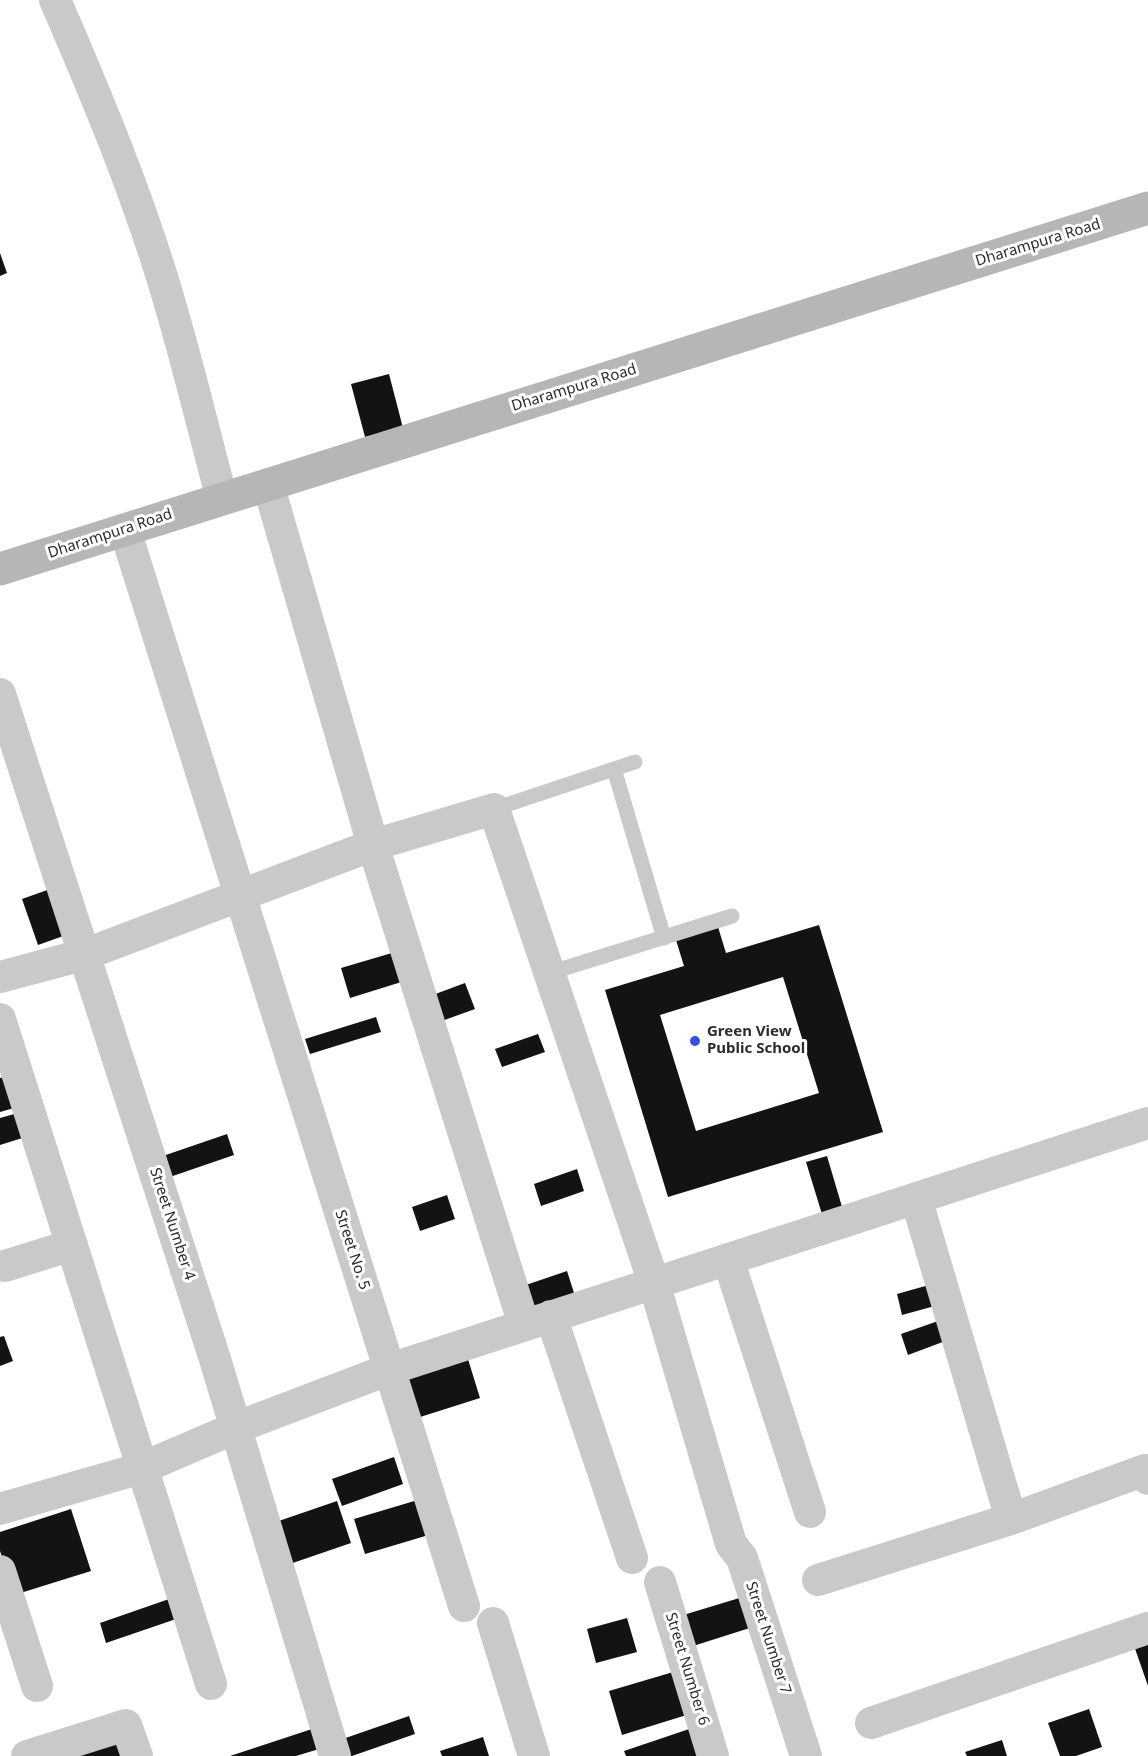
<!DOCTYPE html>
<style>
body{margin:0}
canvas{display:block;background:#fff}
</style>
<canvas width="1148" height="1756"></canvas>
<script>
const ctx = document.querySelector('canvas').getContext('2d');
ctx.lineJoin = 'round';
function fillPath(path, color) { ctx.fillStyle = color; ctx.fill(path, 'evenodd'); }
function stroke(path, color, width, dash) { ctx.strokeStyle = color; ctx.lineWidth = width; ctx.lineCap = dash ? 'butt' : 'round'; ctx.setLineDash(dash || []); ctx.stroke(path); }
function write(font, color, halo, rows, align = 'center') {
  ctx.font = font + ' "Noto Sans",sans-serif'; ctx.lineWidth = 6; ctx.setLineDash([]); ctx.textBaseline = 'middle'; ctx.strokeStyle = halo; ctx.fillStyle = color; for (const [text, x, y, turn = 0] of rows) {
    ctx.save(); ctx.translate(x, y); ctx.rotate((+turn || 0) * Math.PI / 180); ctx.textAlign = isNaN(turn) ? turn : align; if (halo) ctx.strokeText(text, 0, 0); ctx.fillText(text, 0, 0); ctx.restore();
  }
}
const building = new Path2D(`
 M 0,253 L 7,273 L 0,276 Z
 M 389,374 L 403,428 L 365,437 L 351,384 Z
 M 53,888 L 69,934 L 38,945 L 22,899 Z
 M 819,925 L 883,1132 L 668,1197 L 605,990 L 684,966 L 676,940 L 718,927 L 726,953 ZM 783,977 L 819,1093 L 696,1131 L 660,1015 Z
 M 402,950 L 411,979 L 350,998 L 341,968 Z
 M 465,983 L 475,1009 L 439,1022 L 430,996 Z
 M 376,1017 L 381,1032 L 310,1054 L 305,1039 Z
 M 538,1034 L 545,1052 L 502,1067 L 495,1049 Z
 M 11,1075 L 21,1106 L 0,1112 L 0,1078 Z
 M 25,1111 L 32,1135 L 0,1145 L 0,1118 Z
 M 227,1134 L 234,1155 L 167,1178 L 160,1157 Z
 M 827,1156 L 845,1217 L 825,1224 L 806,1162 Z
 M 577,1169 L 584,1191 L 541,1206 L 534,1184 Z
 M 447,1195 L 455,1219 L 420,1231 L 412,1207 Z
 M 567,1271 L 575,1296 L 528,1312 L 520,1287 Z
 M 936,1283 L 942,1304 L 902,1315 L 897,1294 Z
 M 941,1320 L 948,1340 L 908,1355 L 901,1334 Z
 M 4,1336 L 13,1361 L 0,1366 L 0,1337 Z
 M 467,1356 L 480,1398 L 417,1418 L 404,1375 Z
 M 394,1457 L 403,1484 L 342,1506 L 332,1479 Z
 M 421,1499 L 432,1534 L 365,1554 L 354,1519 Z
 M 337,1501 L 351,1543 L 284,1566 L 270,1524 Z
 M 71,1509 L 91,1571 L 14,1595 L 0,1551 L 0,1532 Z
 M 746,1596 L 756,1626 L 690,1647 L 680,1616 Z
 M 172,1598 L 179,1618 L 106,1643 L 100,1623 Z
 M 627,1618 L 637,1652 L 596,1663 L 587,1629 Z
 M 1148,1635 L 1148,1686 L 1132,1640 Z
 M 680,1670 L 693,1713 L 622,1735 L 609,1691 Z
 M 1089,1709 L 1102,1747 L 1076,1756 L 1060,1756 L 1048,1723 Z
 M 409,1716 L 415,1734 L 352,1756 L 339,1756 L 334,1742 Z
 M 698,1726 L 697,1756 L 626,1756 L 624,1751 Z
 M 312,1729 L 319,1749 L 296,1756 L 230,1756 Z
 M 120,1732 L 129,1756 L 55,1756 Z
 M 483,1737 L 489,1756 L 442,1756 L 440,1751 Z
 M 1002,1740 L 1007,1756 L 967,1756 L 965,1752 Z`);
const lane = new Path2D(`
 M 614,769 L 664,938
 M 494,809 L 635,762
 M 549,973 L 732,916`);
const street = new Path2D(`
 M 55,0 C 97,97 138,195 168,297 C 188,364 204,432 222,499
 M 268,484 L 373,845 L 524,1325
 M 125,530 L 464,1606
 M 0,694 L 214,1356 L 335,1756
 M 0,977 L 86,954 L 373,845 L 494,809 L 654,1283 L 731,1544 L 742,1558 L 806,1756
 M 0,1019 L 211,1684
 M 916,1198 L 1011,1519
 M 728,1259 L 810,1512
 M 5,1266 L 72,1245
 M 551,1316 L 632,1558
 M 0,1509 L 142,1468 L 235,1428 L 390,1369 L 1148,1123
 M 0,1571 L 37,1686
 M 818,1580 L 1011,1519 L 1145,1470 L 1148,1479
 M 660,1582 L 713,1756
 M 493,1623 L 534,1756
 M 871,1723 L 1148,1628
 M 27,1756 L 126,1725 L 137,1756`);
const secondary = new Path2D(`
 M 0,569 L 1148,208`);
const markers = [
 [695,1041,6,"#3351de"]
];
const streetNames = [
 ["Dharampura Road",1038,243,-17],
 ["Dharampura Road",574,388,-17],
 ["Dharampura Road",110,534,-18],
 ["Street Number 4",172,1224,72],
 ["Street No. 5",352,1250,72],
 ["Street Number 7",768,1638,72],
 ["Street Number 6",687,1669,73]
];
const poiNames = [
 ["Green View",707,1032],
 ["Public School",707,1049]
];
fillPath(building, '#131313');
stroke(lane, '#c9c9c9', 15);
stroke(street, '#c9c9c9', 32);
stroke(secondary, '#b6b6b6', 33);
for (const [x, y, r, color] of markers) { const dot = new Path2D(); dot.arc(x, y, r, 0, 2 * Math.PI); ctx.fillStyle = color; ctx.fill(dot); stroke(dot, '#fff', 2); }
write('15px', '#2c2c2c', '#fff', streetNames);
write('bold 15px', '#2c2c2c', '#fff', poiNames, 'left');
</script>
